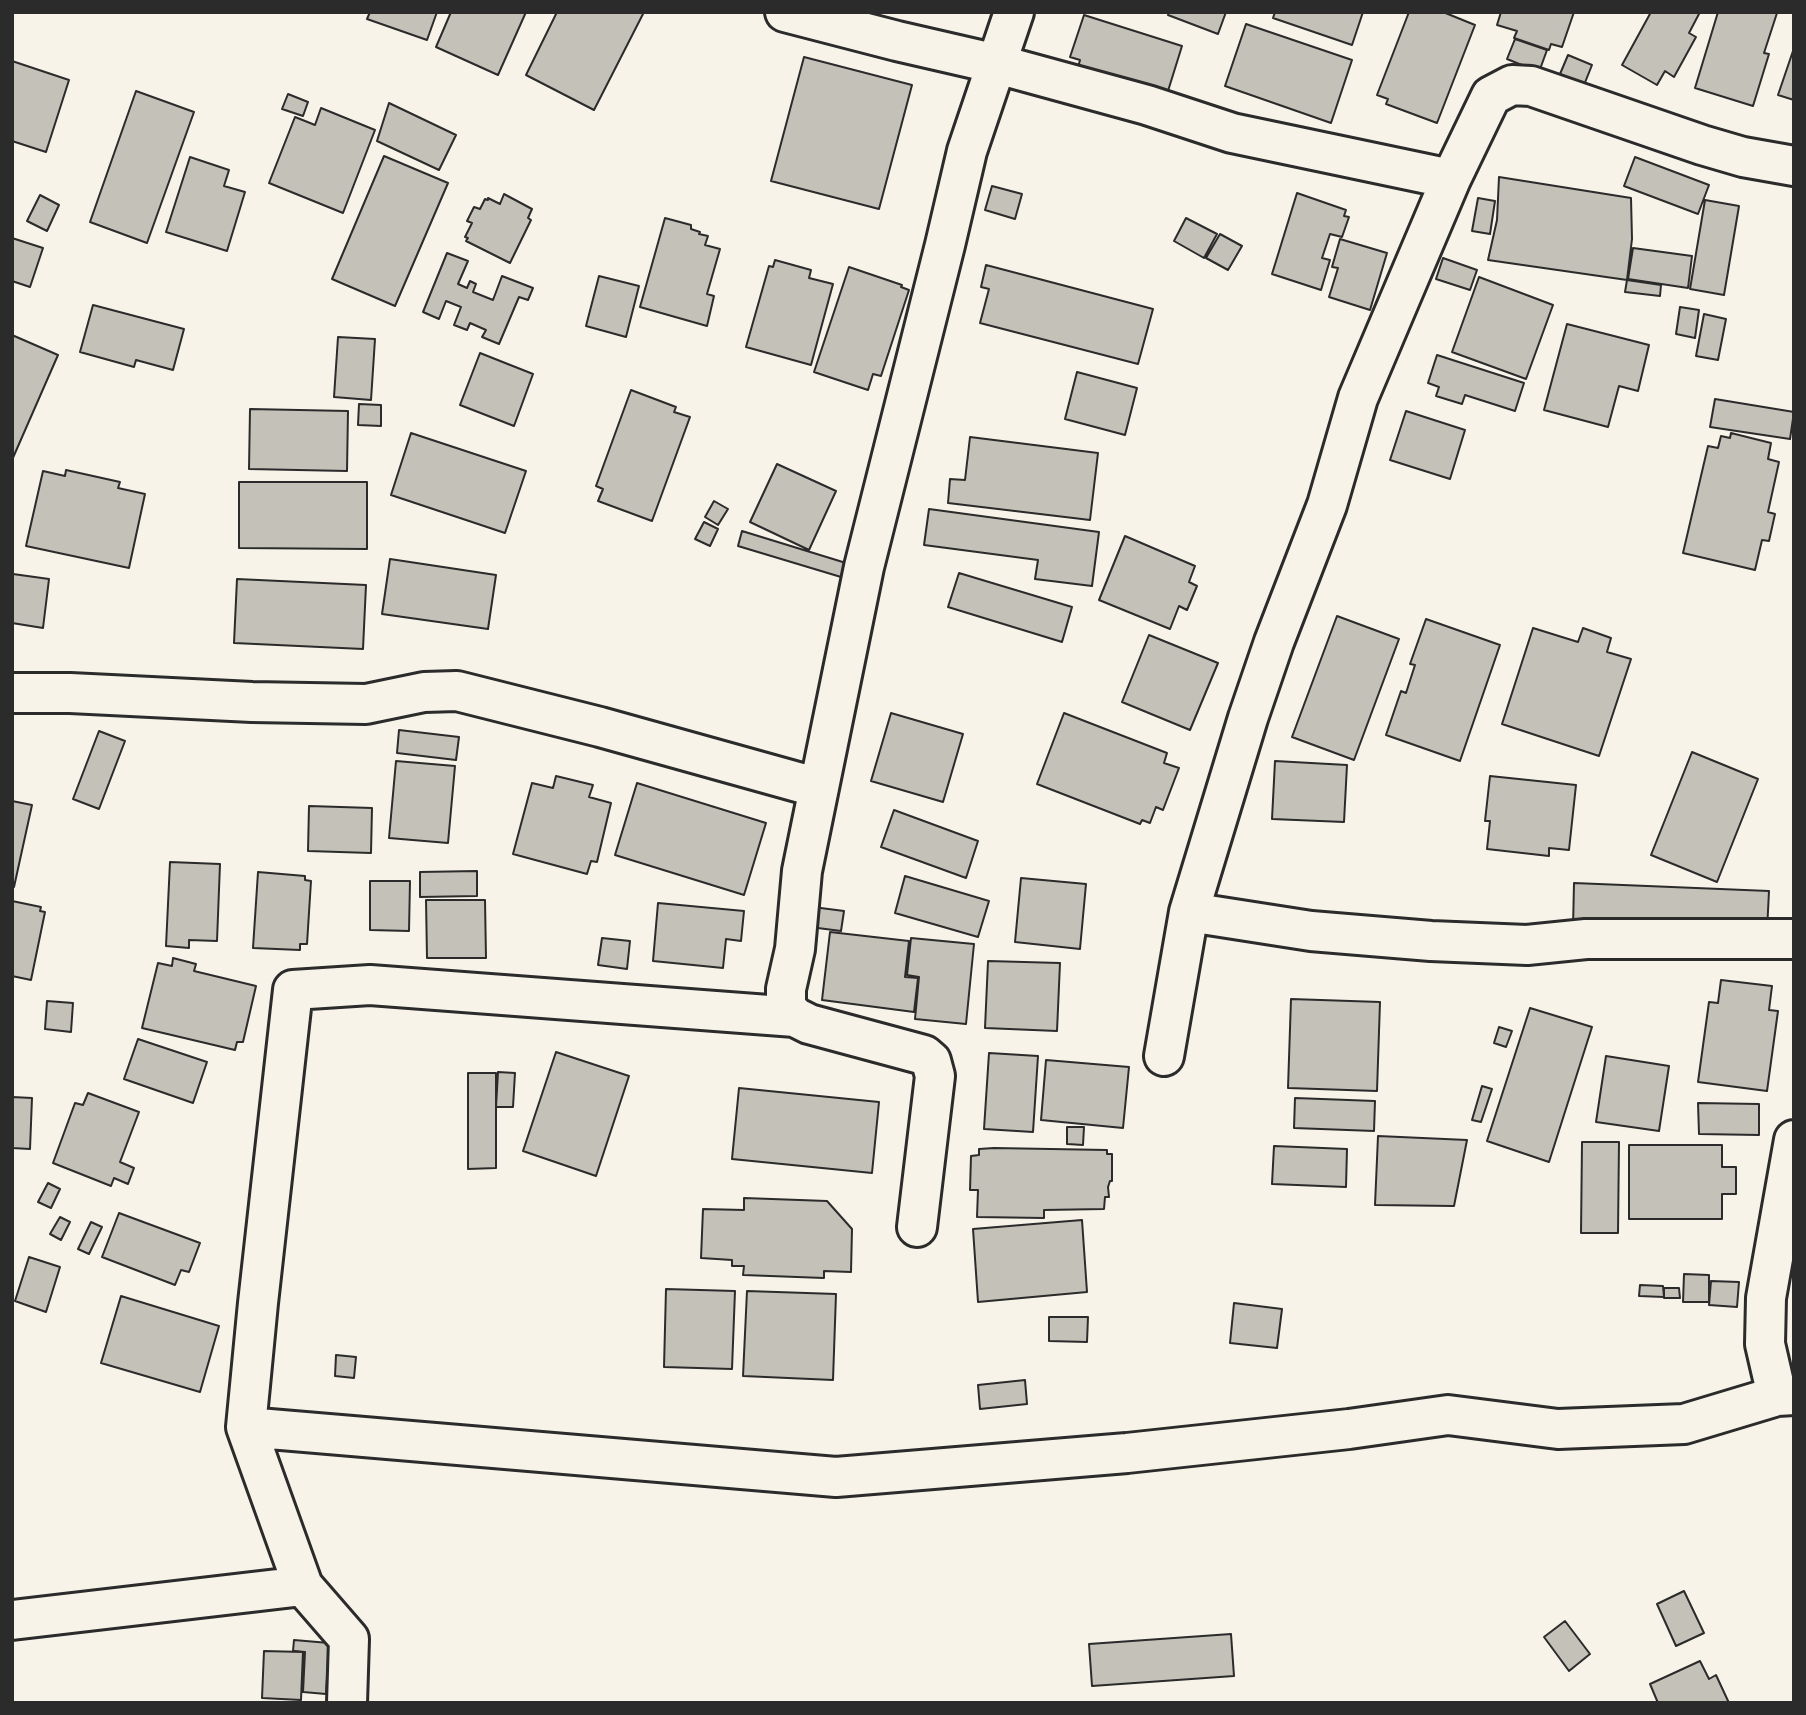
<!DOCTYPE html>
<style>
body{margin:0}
#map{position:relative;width:1806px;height:1715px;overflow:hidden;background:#f7f3e8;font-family:"Playpen Sans",sans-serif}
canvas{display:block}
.frame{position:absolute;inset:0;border:14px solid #2b2b2b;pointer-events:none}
</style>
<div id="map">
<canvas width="1806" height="1715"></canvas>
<div class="frame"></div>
</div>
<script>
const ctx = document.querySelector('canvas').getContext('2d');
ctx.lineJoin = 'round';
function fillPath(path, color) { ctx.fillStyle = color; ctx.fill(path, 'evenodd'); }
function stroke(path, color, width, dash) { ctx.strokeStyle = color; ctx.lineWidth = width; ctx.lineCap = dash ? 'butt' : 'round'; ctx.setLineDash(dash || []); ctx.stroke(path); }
const building = new Path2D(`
 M 370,12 L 437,12 L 427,40 L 367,19 Z
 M 451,12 L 526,12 L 498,75 L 436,47 Z
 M 557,12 L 644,12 L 594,110 L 526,75 Z
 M 1169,12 L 1226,12 L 1218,34 L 1168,15 Z
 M 1275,12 L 1363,12 L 1352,45 L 1273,18 Z
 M 1409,12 L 1443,12 L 1475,25 L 1437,123 L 1386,104 L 1388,99 L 1377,95 Z
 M 1501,12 L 1574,12 L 1562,47 L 1551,44 L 1549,50 L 1514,38 L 1517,31 L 1497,25 Z
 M 1651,12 L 1700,12 L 1689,33 L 1696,37 L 1674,77 L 1665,71 L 1657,85 L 1622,65 Z
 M 1718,12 L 1777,13 L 1764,53 L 1769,54 L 1753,106 L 1695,88 Z
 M 1084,15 L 1182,46 L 1163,107 L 1075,79 L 1080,60 L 1070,57 Z
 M 1246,24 L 1352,60 L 1331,123 L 1225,86 Z
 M 1515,39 L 1547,50 L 1539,72 L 1507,59 Z
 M 1794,48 L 1794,100 L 1778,95 Z
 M 1568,55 L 1592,65 L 1584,85 L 1560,74 Z
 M 804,57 L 912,85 L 879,209 L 771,181 Z
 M 12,61 L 69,80 L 46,152 L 12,141 Z
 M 136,91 L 194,112 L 147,243 L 90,222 Z
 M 288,94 L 308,102 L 303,116 L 282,109 Z
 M 389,103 L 456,135 L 439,170 L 377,141 Z
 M 321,108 L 375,130 L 343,213 L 269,183 L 295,117 L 315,125 Z
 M 384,156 L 448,183 L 395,306 L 332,279 Z
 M 190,157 L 229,170 L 224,186 L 245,192 L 227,251 L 166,232 Z
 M 1635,157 L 1709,185 L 1698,214 L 1624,186 Z
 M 1499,177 L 1631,198 L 1632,239 L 1627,280 L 1488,260 L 1497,220 Z
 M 992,186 L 1022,194 L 1015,219 L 985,210 Z
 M 1297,193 L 1346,210 L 1344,216 L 1349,217 L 1342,237 L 1330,234 L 1322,258 L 1330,260 L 1321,290 L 1272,274 Z
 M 504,194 L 532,209 L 528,218 L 531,220 L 510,263 L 466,241 L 468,238 L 465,237 L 472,223 L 467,221 L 474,207 L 480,209 L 485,199 L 488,200 L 488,198 L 500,204 Z
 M 40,195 L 59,205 L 47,231 L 27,221 Z
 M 1478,198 L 1495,201 L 1490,234 L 1472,231 Z
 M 1705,200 L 1739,206 L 1724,295 L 1690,289 Z
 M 665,218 L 691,225 L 691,229 L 700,232 L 699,234 L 708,236 L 705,245 L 720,249 L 707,294 L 714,296 L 707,326 L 640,307 Z
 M 1186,218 L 1217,234 L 1204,258 L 1174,241 Z
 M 1220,234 L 1242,246 L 1228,270 L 1206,258 Z
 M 12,238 L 43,248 L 30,287 L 12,281 Z
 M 1340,239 L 1387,253 L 1370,310 L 1329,297 L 1338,268 L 1332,267 Z
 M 1633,248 L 1692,256 L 1688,288 L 1628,279 Z
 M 447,253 L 468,261 L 458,284 L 467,288 L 470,281 L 476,284 L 473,292 L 493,300 L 502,276 L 533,288 L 528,300 L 519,297 L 499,344 L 482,337 L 486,330 L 470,323 L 467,330 L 454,325 L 461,307 L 446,301 L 439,319 L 423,312 Z
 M 1443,258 L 1477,270 L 1470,290 L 1436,279 Z
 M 775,260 L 811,270 L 809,278 L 833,284 L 811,365 L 746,347 L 769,266 L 773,267 Z
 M 986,265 L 1153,309 L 1138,364 L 980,323 L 989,289 L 981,287 Z
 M 849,267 L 902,285 L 901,287 L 909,290 L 881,376 L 873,374 L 868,390 L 814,372 Z
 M 599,276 L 639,286 L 626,337 L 586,326 Z
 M 1479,277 L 1553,305 L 1526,379 L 1452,352 Z
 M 1627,280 L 1661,285 L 1660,296 L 1625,292 Z
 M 93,305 L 184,329 L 173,370 L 136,360 L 134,367 L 80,352 Z
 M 1680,307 L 1699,310 L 1695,338 L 1676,334 Z
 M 1704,314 L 1726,319 L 1718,360 L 1696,356 Z
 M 1567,324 L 1649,345 L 1638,391 L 1619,386 L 1608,427 L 1544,410 Z
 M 12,335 L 58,355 L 12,460 Z
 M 338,337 L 375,339 L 371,400 L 334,397 Z
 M 480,353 L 533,374 L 514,426 L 460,405 Z
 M 1437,355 L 1524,383 L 1515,411 L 1465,395 L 1462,404 L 1436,396 L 1439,387 L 1428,383 Z
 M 1077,372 L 1137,388 L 1125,435 L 1065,419 Z
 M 631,390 L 676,407 L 674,412 L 690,417 L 652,521 L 598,501 L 603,489 L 596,486 Z
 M 1715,399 L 1794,412 L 1790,439 L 1710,427 Z
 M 359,404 L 381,405 L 381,426 L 358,425 Z
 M 250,409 L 348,411 L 347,471 L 249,469 Z
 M 1406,411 L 1465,430 L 1450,479 L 1390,460 Z
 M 411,433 L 526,471 L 505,533 L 391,495 Z
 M 1731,433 L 1771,443 L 1768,459 L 1779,462 L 1768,512 L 1775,514 L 1769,541 L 1762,540 L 1755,570 L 1683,553 L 1708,446 L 1718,448 L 1721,436 L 1730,438 Z
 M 970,437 L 1098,453 L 1090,520 L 948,503 L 950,479 L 965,480 Z
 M 777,464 L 836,491 L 809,550 L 750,522 Z
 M 66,470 L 120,482 L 118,488 L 145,494 L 129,568 L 26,546 L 43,471 L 65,476 Z
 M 239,482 L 367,482 L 367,549 L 239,548 Z
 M 714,501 L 728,509 L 718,525 L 705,517 Z
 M 929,509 L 1099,532 L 1092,586 L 1035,579 L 1038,560 L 924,545 Z
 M 704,522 L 718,529 L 710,546 L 695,539 Z
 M 742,531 L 846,563 L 841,577 L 738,546 Z
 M 1125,536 L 1195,566 L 1189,582 L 1197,586 L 1187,610 L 1179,606 L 1170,629 L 1099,600 Z
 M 390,559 L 496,575 L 488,629 L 382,614 Z
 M 959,573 L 1072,607 L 1062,642 L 948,607 Z
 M 13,574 L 49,579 L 43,628 L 12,623 Z
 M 237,579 L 366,585 L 363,649 L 234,643 Z
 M 1337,616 L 1399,639 L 1354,760 L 1292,737 Z
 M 1426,619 L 1500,645 L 1460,761 L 1386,735 L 1401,691 L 1406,693 L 1415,665 L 1410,664 Z
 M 1533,628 L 1578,642 L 1583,628 L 1611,638 L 1607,652 L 1631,659 L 1599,756 L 1502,724 Z
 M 1149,635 L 1218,663 L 1190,730 L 1122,702 Z
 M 891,713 L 963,734 L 943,802 L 871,781 Z
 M 1064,713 L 1167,753 L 1164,763 L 1179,768 L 1163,810 L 1156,807 L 1150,823 L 1142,820 L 1140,824 L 1037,784 Z
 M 399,730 L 459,737 L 456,760 L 397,753 Z
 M 99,731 L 125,741 L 99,809 L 73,799 Z
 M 1692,752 L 1758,779 L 1717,882 L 1651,855 Z
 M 396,761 L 455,766 L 448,843 L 389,838 Z
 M 1275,761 L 1347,765 L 1344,822 L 1272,819 Z
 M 556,776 L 593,785 L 589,797 L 611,803 L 597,862 L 591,861 L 587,874 L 513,854 L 532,783 L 553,788 Z
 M 1490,776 L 1576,785 L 1569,850 L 1549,848 L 1549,856 L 1487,849 L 1490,821 L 1485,821 Z
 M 637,783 L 766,823 L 744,895 L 615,855 Z
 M 12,801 L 32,805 L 14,887 L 12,886 Z
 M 309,806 L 372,808 L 371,853 L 308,851 Z
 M 894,810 L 978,841 L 966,878 L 881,847 Z
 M 170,862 L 220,864 L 217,941 L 189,940 L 189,948 L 166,946 Z
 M 477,871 L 477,896 L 420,897 L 420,872 Z
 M 258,872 L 305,876 L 305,880 L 311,881 L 307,944 L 300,944 L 300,950 L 253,948 Z
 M 905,876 L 989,901 L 978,937 L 895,913 Z
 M 1021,878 L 1086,884 L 1080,949 L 1015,942 Z
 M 370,881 L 410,881 L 409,931 L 370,930 Z
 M 1574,883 L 1769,891 L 1767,931 L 1573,928 Z
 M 426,900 L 485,900 L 486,958 L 427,958 Z
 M 12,901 L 41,907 L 40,911 L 45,912 L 31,980 L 12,976 Z
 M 658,903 L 744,911 L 741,941 L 726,939 L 723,968 L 653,961 Z
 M 813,907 L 844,911 L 841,931 L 810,927 Z
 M 830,932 L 909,941 L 905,977 L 918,978 L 914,1012 L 822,1000 Z
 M 602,938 L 630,941 L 627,969 L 598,965 Z
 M 911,938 L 974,944 L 966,1024 L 915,1019 L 919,977 L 907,975 Z
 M 173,958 L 196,964 L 194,971 L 256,986 L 243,1042 L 237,1042 L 235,1050 L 142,1028 L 158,963 L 172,966 Z
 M 988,961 L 1060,963 L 1057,1031 L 985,1028 Z
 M 1721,980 L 1772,986 L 1769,1010 L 1778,1011 L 1767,1091 L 1698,1082 L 1709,1002 L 1718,1003 Z
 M 1291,999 L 1380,1002 L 1377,1091 L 1288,1088 Z
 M 47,1001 L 73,1003 L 71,1032 L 45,1029 Z
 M 1530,1008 L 1592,1027 L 1549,1162 L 1487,1141 Z
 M 1499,1027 L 1512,1031 L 1506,1047 L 1494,1043 Z
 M 138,1039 L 207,1062 L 193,1103 L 124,1079 Z
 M 556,1052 L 629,1076 L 596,1176 L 523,1151 Z
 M 989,1053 L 1038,1056 L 1033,1132 L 984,1129 Z
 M 1606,1056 L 1669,1066 L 1659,1131 L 1596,1122 Z
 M 1046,1060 L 1129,1067 L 1123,1128 L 1041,1120 Z
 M 498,1072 L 515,1073 L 513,1107 L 496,1107 Z
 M 468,1073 L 496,1073 L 496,1168 L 468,1169 Z
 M 1482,1086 L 1492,1089 L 1481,1122 L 1472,1120 Z
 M 739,1088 L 879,1102 L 872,1173 L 732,1159 Z
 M 88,1093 L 139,1112 L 120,1162 L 134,1168 L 128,1184 L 114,1178 L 111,1186 L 53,1163 L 75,1103 L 83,1105 Z
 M 12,1097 L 32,1098 L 30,1149 L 12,1148 Z
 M 1295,1098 L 1375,1101 L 1374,1131 L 1294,1128 Z
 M 1698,1103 L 1759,1104 L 1759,1135 L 1699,1134 Z
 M 1067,1127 L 1084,1127 L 1083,1145 L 1067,1144 Z
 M 1378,1136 L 1467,1140 L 1454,1206 L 1375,1205 Z
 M 1582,1142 L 1619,1142 L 1618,1233 L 1581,1233 Z
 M 1629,1145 L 1722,1145 L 1722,1167 L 1736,1167 L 1736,1194 L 1722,1194 L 1722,1219 L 1629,1219 Z
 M 1274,1146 L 1347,1149 L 1346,1187 L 1272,1184 Z
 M 994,1148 L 1107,1150 L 1107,1154 L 1112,1154 L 1112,1181 L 1110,1181 L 1108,1187 L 1109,1197 L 1105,1197 L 1104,1209 L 1044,1210 L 1044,1218 L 977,1217 L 978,1190 L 970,1190 L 971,1156 L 979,1155 L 979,1149 Z
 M 48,1183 L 60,1189 L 51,1208 L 38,1202 Z
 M 744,1198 L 827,1201 L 852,1229 L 851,1272 L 824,1271 L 824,1278 L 743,1275 L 744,1266 L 732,1266 L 732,1260 L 701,1258 L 703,1209 L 744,1210 Z
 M 119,1213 L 200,1243 L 189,1272 L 181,1270 L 175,1285 L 102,1257 Z
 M 60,1217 L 70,1222 L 61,1240 L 50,1234 Z
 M 1082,1220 L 1087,1292 L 978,1302 L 973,1229 Z
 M 91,1222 L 102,1227 L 89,1254 L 78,1249 Z
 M 29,1257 L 60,1267 L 46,1312 L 15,1301 Z
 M 1684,1274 L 1709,1275 L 1709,1302 L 1683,1302 Z
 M 1711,1281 L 1739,1282 L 1737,1307 L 1709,1305 Z
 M 1640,1285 L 1663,1286 L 1664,1297 L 1639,1296 Z
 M 1664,1288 L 1679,1288 L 1680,1298 L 1664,1298 Z
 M 666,1289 L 735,1291 L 732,1369 L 664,1367 Z
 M 747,1291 L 836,1294 L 833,1380 L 743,1376 Z
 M 121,1296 L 219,1326 L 200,1392 L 101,1363 Z
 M 1234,1303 L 1282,1309 L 1277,1348 L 1230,1343 Z
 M 1049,1317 L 1088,1317 L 1087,1342 L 1049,1341 Z
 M 336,1355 L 356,1357 L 354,1378 L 335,1376 Z
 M 1025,1380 L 1027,1404 L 980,1409 L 978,1385 Z
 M 1684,1591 L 1704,1633 L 1676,1646 L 1657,1604 Z
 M 1565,1621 L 1590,1654 L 1569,1671 L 1544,1637 Z
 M 1231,1634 L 1234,1676 L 1092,1686 L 1089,1644 Z
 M 294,1640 L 329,1643 L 326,1694 L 303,1692 L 305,1652 L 293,1651 Z
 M 264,1651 L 303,1652 L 301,1700 L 262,1698 Z
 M 1700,1661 L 1709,1679 L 1716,1675 L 1729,1703 L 1658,1703 L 1650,1684 Z`);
const street = new Path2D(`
 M 785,12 L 897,41 L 997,64 L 1147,105 L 1232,133 L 1451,179 L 1358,398 L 1327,505 L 1274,642 L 1248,718 L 1189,912 L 1164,1056
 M 1451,179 L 1491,96 L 1512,85 L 1531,86 L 1702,145 L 1743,157 L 1794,166
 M 12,693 L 70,693 L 252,702 L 366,704 L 424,692 L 457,691 L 600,727 L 819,788
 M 1189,912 L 1311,931 L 1431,941 L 1527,945 L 1586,939 L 1794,939
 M 917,1227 L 935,1076 L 931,1061 L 924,1055 L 809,1024 L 795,1017 L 786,1007 L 786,989 L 795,949 L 802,871 L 864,567 L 945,245 L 967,151 L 1014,12
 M 1777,1396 L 1765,1344 L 1766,1298 L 1794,1140
 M 246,1427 L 836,1477 L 1127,1453 L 1349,1429 L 1448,1415 L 1558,1429 L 1684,1424 L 1777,1396 L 1794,1395
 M 12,1620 L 303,1586
 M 347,1703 L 349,1639 L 303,1586 L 246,1427 L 258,1303 L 293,990 L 370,985 L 795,1017`);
fillPath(building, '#c4c1b9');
stroke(building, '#2b2b2b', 2);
stroke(street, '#2b2b2b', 44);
stroke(street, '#f7f3e8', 38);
</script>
